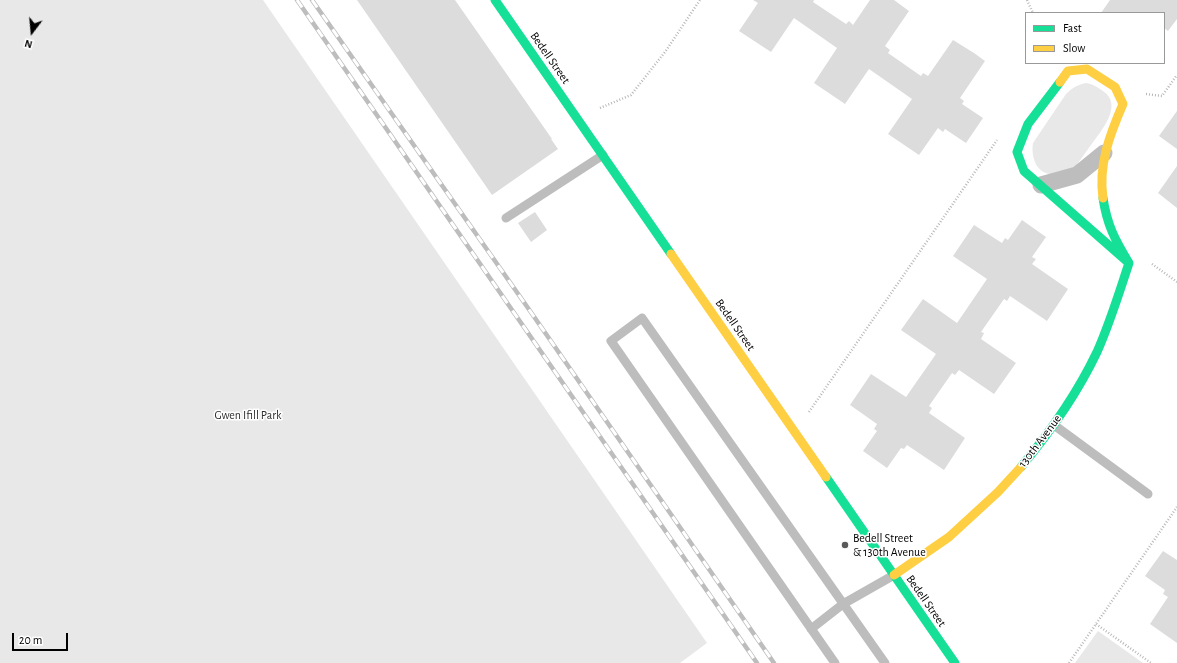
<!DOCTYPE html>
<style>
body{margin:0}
#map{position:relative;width:1177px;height:663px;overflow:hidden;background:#fff;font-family:"Alegreya Sans",sans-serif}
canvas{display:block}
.legend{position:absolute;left:1025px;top:12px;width:140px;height:52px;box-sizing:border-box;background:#fff;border:1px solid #999;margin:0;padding:5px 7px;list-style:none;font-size:12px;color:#000}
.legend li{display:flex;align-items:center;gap:8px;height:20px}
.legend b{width:20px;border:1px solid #999}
.north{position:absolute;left:12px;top:12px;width:40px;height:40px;-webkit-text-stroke:3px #fff;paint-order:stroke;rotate:196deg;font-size:11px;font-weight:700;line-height:16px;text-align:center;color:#000}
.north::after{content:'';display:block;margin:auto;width:14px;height:18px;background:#000;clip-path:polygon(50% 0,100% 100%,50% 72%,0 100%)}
.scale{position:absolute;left:12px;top:633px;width:56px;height:18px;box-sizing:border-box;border:2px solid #000;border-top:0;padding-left:5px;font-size:12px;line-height:14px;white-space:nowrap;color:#000;-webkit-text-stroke:3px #fff;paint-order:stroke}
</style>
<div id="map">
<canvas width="1177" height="663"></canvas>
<ul class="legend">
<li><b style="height:5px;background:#16e098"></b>Fast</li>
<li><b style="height:5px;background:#ffcf43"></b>Slow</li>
</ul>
<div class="north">N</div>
<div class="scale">20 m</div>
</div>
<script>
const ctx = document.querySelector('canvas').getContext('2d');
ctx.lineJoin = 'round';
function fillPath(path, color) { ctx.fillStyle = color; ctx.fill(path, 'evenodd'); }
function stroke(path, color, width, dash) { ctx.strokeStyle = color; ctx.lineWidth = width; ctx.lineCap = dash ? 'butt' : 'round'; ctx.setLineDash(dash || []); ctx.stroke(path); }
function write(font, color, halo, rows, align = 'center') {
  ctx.font = font + ' "Alegreya Sans",sans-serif'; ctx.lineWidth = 3; ctx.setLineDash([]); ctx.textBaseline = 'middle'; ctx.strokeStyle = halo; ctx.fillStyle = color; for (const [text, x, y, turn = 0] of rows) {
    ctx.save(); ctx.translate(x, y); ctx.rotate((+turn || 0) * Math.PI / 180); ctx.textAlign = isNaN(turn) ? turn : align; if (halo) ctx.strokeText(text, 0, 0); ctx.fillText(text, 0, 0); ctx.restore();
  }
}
const green = new Path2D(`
 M 0,0 L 263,0 L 707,643 L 680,663 L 0,663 Z
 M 1086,83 C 1093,84 1097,87 1103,91 C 1124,105 1101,131 1091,145 C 1085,153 1079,162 1073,170 C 1066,172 1057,175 1050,174 C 1035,172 1031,155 1033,143 L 1066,94 C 1072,88 1077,85 1086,83 Z
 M 1098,631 L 1143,663 L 1075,663 Z`);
const building = new Path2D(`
 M 357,0 L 455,0 L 552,139 L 551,139 L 558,149 L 492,195 Z
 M 753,0 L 814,0 L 813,2 L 846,24 L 849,21 L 853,25 L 870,0 L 894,0 L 909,11 L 885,46 L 890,50 L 888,53 L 921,76 L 923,73 L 928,76 L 953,40 L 974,53 L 985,61 L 960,98 L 964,101 L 962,104 L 983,118 L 966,143 L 945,129 L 943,132 L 938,128 L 919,155 L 888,134 L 912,99 L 869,69 L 845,104 L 814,83 L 837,48 L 794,18 L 771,52 L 739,31 L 758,3 Z
 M 1110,0 L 1177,0 L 1177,19 L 1168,31 L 1164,28 L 1164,13 L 1101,13 Z
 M 1177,111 L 1177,149 L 1159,136 Z
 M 1177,166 L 1177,208 L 1158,193 Z
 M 535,212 L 547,230 L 531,242 L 518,223 Z
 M 1022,220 L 1046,237 L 1032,257 L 1036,259 L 1032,264 L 1068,289 L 1047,321 L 1010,296 L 1007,301 L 1004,299 L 981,332 L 984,333 L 981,339 L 1016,363 L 994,394 L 959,370 L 955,375 L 952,373 L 929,406 L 932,408 L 929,413 L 965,438 L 944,470 L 907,445 L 904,449 L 901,448 L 887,468 L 863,451 L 877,431 L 874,429 L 877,424 L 850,405 L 871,374 L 906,397 L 936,354 L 901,330 L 923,299 L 957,323 L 987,279 L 953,256 L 974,225 L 1002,243 L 1005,238 L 1008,240 Z
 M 1163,551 L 1177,560 L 1177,643 L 1150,624 L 1168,597 L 1163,594 L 1165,590 L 1145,576 Z`);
const path = new Path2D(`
 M 1027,0 L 1033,13
 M 1146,94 L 1162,96 L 1177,75
 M 600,108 L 631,95 L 665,52 L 700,0
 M 1152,264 L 1177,282
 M 809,412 L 997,140
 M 1096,624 L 1151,663
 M 1069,663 L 1177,507`);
const lane = new Path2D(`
 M 506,218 L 603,155
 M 1054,425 L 1148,494
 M 811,629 L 843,604 L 894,575
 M 835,663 L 611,341 L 642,318 L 885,663`);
const street = new Path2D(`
 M 1041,185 L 1077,175 L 1104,153`);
const fast = new Path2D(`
 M 495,0 L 671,254
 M 1060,82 L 1028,124 L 1017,152 L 1024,171 L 1129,263
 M 1021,467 C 1051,431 1077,394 1097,352 C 1110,323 1119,293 1129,263 C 1115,240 1107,225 1103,198
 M 826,477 L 955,663`);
const slow = new Path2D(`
 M 1060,82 L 1068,71 L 1087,69 L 1115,87 L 1123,104 C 1110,134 1098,165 1103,198
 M 671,254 L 826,477
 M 894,575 L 949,537 L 998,492 L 1021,467`);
const rail = new Path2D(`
 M 297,0 L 757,663
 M 312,0 L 528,308 L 774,663`);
const markers = [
 [845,545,4,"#595959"]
];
const streetNames = [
 ["Bedell Street",550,58,55],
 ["Bedell Street",735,325,55],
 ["130th Avenue",1040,441,-53],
 ["Bedell Street",926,601,55]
];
const parkNames = [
 ["Gwen Ifill Park",248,415]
];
const poiNames = [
 ["Bedell Street",853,538],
 ["& 130th Avenue",853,552]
];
fillPath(green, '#e8e8e8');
fillPath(building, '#dcdcdc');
stroke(path, '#b8b8b8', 2.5, [1, 2]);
stroke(lane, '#bdbdbd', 9);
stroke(street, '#bdbdbd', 17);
stroke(fast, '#16e098', 9);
stroke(slow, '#ffcf43', 9);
stroke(rail, '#bdbdbd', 4.5);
stroke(rail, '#fff', 3, [9]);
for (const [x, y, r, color] of markers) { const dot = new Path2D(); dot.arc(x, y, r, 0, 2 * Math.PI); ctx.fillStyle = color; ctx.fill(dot); stroke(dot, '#fff', 1.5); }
write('12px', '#000', '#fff', streetNames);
write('12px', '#2d2d2d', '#fff', parkNames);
write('12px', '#000', '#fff', poiNames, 'left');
</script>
